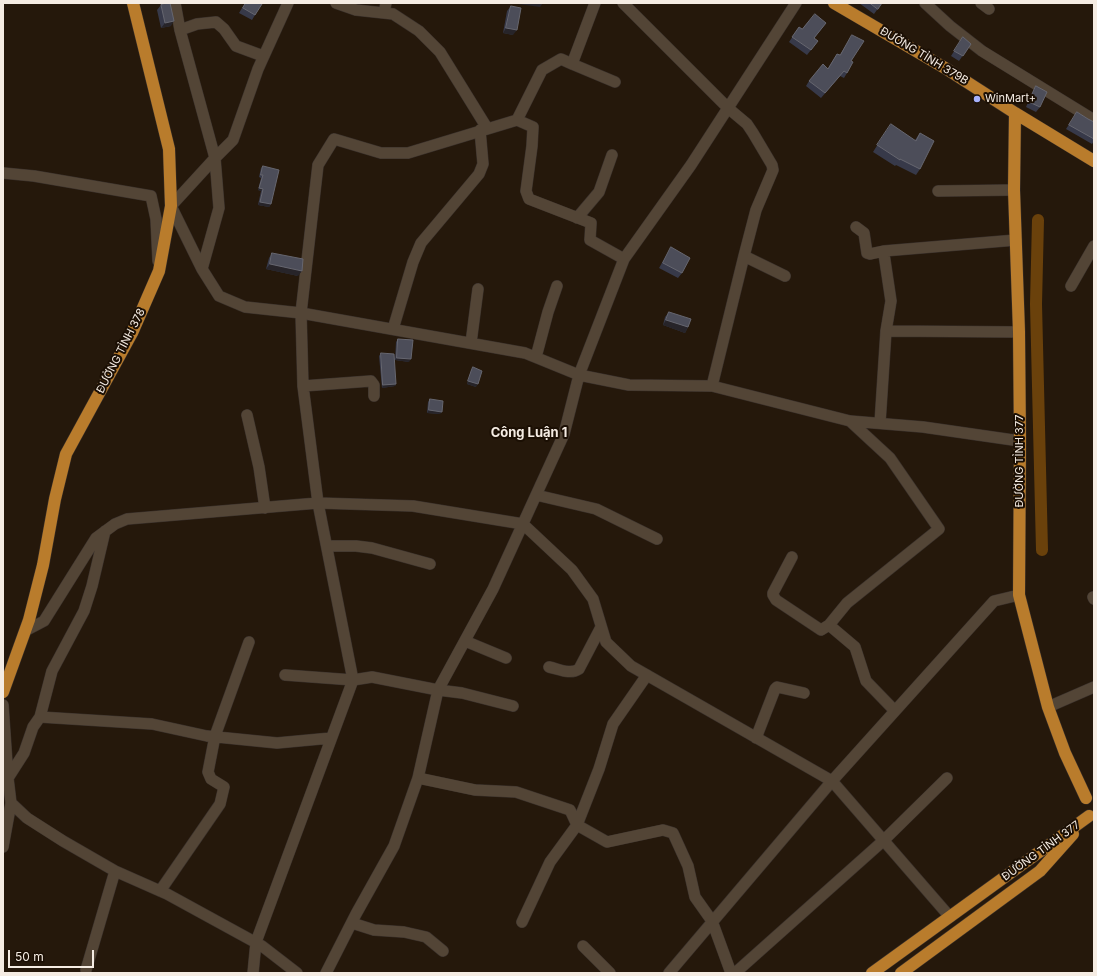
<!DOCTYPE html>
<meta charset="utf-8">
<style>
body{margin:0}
#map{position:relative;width:1097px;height:976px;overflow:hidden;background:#25180b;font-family:Inter,sans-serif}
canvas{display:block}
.frame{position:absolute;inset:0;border:4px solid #f5ece3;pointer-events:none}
.scale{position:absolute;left:8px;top:950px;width:86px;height:18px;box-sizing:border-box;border:2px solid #f5ece3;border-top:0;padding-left:5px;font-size:12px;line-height:14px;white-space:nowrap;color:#f5ece3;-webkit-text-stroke:3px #1b0f04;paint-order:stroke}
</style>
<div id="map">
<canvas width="1097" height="976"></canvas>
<div class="frame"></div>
<div class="scale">50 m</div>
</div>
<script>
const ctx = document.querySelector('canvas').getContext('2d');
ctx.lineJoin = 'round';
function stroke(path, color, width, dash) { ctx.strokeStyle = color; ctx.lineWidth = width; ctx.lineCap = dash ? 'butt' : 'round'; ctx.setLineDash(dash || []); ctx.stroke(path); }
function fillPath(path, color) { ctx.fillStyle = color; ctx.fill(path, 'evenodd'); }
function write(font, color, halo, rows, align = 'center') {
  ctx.font = font + ' Inter,sans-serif'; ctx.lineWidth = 4; ctx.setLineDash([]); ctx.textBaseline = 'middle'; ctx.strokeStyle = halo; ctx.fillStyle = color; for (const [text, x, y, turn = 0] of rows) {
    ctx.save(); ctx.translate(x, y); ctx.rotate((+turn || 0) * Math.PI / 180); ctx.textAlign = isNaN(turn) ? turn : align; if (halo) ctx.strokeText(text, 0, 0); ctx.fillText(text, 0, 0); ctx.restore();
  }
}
const canal = new Path2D(`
 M 1038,220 L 1036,304 L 1042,550`);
const street = new Path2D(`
 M 175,3 L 180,30 L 215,158 L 219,208 L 202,269
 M 288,3 L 258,69 L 233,140 L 215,158 L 171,206 L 202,269 L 219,296 L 245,307 L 301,313 L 525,353 L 579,375 L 629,385 L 712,386 L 850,421 L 923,427 L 1020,441
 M 336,3 L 356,10 L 393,14 L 419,31 L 440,52 L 487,128
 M 623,3 L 728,108 L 747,124 L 753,133 L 772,165 L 773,170 L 756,210 L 744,256
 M 925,3 L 950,26 L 982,51 L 1094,120
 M 981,3 L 989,9
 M 384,13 L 386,3
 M 180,30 L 197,24 L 216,22 L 224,29 L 236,46 L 263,56
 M 572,64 L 615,82
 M 517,120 L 533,127 L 532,146 L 526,191 L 529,199 L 591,223 L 590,240 L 624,259
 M 3,173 L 34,176 L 151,196 L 156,219 L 158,261
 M 938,191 L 1014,190
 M 577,218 L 599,192 L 612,155
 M 856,227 L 864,233 L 867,253 L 870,254 L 884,251 L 1016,240
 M 1071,286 L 1094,246
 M 393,329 L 413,262 L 421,243 L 479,174 L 483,164 L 480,130
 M 886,331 L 1019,332
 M 471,343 L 478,289
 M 536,357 L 548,312 L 557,286
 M 303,386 L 371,381 L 374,385 L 374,396
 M 712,386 L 744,256 L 785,276
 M 247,415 L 259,467 L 265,508
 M 880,423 L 886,331 L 891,301 L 884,254 L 884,251
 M 536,495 L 596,509 L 657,539
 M 327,546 L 356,546 L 372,548 L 430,564
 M 792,557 L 773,593 L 773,595 L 776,600 L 821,630 L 829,625 L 847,603 L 939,529 L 890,458 L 850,421
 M 1093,597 L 1094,599
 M 829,625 L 855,647 L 866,681 L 895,711
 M 25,631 L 44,621 L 96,538 L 115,524 L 127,519 L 318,503 L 413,506 L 523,524 L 572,570 L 593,599 L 606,642 L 631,666 L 832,781 L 950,917
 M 465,641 L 506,658
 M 549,667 C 559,669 570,675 579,669 L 601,627
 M 285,675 L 353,680 L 372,677 L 438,690 L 462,693 L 513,706
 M 3,705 L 8,778 L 11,803 L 3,847
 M 1048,707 L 1094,687
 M 40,717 L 52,671 L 84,611 L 92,586 L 105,531
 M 756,738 L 775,689 L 777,687 L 804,693
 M 8,778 L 24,753 L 33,727 L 40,717 L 152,724 L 207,736 L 277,743 L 331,738
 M 418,778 L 475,790 L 516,792 L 570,810 L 577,825 L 607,842 L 663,830 L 673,833 L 688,866 L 695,897 L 712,921 L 731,973
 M 11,803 L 27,818 L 63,841 L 115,871 L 167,894 L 262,946 L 297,973
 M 160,891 L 220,804 L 224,787 L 211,779 L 208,772 L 215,736 L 249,642
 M 522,922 L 550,862 L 577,825 L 599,769 L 613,724 L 647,675
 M 352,923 L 374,930 L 404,932 L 426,937 L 443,951
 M 583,946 L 610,973
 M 86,970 L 115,871
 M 253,973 L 256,942 L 353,680 L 318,503 L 303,386 L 301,313 L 318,165 L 334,139 L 381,153 L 408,153 L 517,120 L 542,70 L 561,59 L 572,64 L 595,3
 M 326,973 L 356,914 L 394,846 L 418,778 L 438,690 L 493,589 L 564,434 L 579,375 L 624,259 L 691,165 L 796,3
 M 669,973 L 832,781 L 994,601 L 1019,595
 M 735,973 L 883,841 L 947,778`);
const primary = new Path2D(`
 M 834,3 L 945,68 L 1015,113 L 1094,161
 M 1015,113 L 1014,190 L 1019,332 L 1020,441 L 1019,595 L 1048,707 L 1065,753 L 1086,798
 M 3,692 L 29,620 L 43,565 L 55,499 L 66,454 L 132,333 L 159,271 L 171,206 L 169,149 L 133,3
 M 872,973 L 1089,816
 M 901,973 L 1040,871 L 1073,834`);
const wall = new Path2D(`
 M 245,3 L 261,3 L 255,15 L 252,20 L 239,13 Z
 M 859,3 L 882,3 L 874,14 Z
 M 161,5 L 171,26 L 161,28 L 157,10 Z
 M 511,6 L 513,35 L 503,33 L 507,11 Z
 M 826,23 L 814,38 L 818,41 L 807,55 L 789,42 L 799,27 L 802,29 Z
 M 852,35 L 851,61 L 847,73 L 844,78 L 840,76 L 821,98 L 806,86 L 809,81 L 828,68 L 837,54 L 840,55 Z
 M 963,37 L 971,44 L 959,61 L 951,56 Z
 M 1036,86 L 1040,107 L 1036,112 L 1026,107 L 1033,91 Z
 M 1077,112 L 1088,119 L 1094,122 L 1094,141 L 1092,144 L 1066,129 Z
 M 886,131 L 915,140 L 920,133 L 920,169 L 916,175 L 896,165 L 895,166 L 873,152 Z
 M 263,166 L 271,204 L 269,207 L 258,205 L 261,191 L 258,190 L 261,178 L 259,177 L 261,168 Z
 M 671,247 L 682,273 L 678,278 L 659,268 Z
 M 272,253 L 298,276 L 266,269 L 269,258 Z
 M 669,312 L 688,327 L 685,333 L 663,325 L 665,317 Z
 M 398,339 L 409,362 L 395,360 L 396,342 Z
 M 381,353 L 396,384 L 395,386 L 382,388 L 379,356 Z
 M 473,367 L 476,387 L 467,384 L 471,370 Z
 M 430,399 L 440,414 L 427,413 L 428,402 Z`);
const shadedWall = new Path2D(`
 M 519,3 L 543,3 L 540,7 L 518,4 Z
 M 174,21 L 171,26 L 161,28 L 165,23 Z
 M 506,28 L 517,30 L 513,35 L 503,33 Z
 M 259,188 L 263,189 L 261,191 L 258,190 Z
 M 260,202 L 271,204 L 269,207 L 258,205 Z
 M 270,264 L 302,271 L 298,276 L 266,269 Z
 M 666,320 L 688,327 L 685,333 L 663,325 Z
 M 397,358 L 411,359 L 409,362 L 395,360 Z
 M 468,381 L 478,384 L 476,387 L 467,384 Z
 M 396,384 L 395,386 L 382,388 L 383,385 Z
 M 429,410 L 442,412 L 440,414 L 427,413 Z`);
const building = new Path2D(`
 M 170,3 L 174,21 L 165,23 L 161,5 Z
 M 246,3 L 261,3 L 262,4 L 255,15 L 243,8 Z
 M 870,3 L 882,3 L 878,9 Z
 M 511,6 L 521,8 L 517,30 L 506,28 Z
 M 815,14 L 826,23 L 814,38 L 818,41 L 811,50 L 792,37 L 799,27 L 802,29 Z
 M 852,35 L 864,41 L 851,61 L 853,62 L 847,73 L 844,71 L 825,93 L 809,81 L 823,64 L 828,69 L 837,54 L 840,55 Z
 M 963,37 L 971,44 L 963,56 L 954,51 Z
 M 1036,86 L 1047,92 L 1040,107 L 1029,102 Z
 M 1077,112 L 1088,119 L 1094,122 L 1094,139 L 1069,125 Z
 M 891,124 L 916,141 L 920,133 L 934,141 L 920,169 L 900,159 L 900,160 L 877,145 Z
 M 263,166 L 279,170 L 271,204 L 260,202 L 263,189 L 259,188 L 263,175 L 261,175 Z
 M 671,247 L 690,258 L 682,273 L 663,263 Z
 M 272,253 L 303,259 L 302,271 L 270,264 Z
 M 669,312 L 691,319 L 688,327 L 666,320 Z
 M 398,339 L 413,340 L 411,359 L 397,358 Z
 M 381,353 L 394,354 L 396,384 L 383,385 Z
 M 473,367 L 482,371 L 478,384 L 468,381 Z
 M 430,399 L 443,401 L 442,412 L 429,410 Z`);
const markers = [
 [977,99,4,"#a6b1fc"]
];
const streetNames = [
 ["ĐƯỜNG TỈNH 379B",924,56,31],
 ["ĐƯỜNG TỈNH 378",121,351,-63],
 ["ĐƯỜNG TỈNH 377",1020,461,-90],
 ["ĐƯỜNG TỈNH 377",1041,851,-36]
];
const poiNames = [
 ["WinMart+",985,99]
];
const quarterNames = [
 ["Công Luận 1",529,433]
];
stroke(canal, '#6a410b', 12);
stroke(street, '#3b322d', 12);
stroke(primary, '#3b322d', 13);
stroke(street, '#534536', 11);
stroke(primary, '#b97c2c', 12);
fillPath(wall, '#373949');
fillPath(shadedWall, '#272429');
fillPath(building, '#4c4d59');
stroke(building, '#66666f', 1);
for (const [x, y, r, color] of markers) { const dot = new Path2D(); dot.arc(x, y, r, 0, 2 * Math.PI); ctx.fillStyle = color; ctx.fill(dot); stroke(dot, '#1b0f04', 1.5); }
write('11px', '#f5ece3', '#1b0f04', streetNames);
write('11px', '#f5ece3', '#1b0f04', poiNames, 'left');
write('bold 13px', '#f5ece3', '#1b0f04', quarterNames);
</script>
